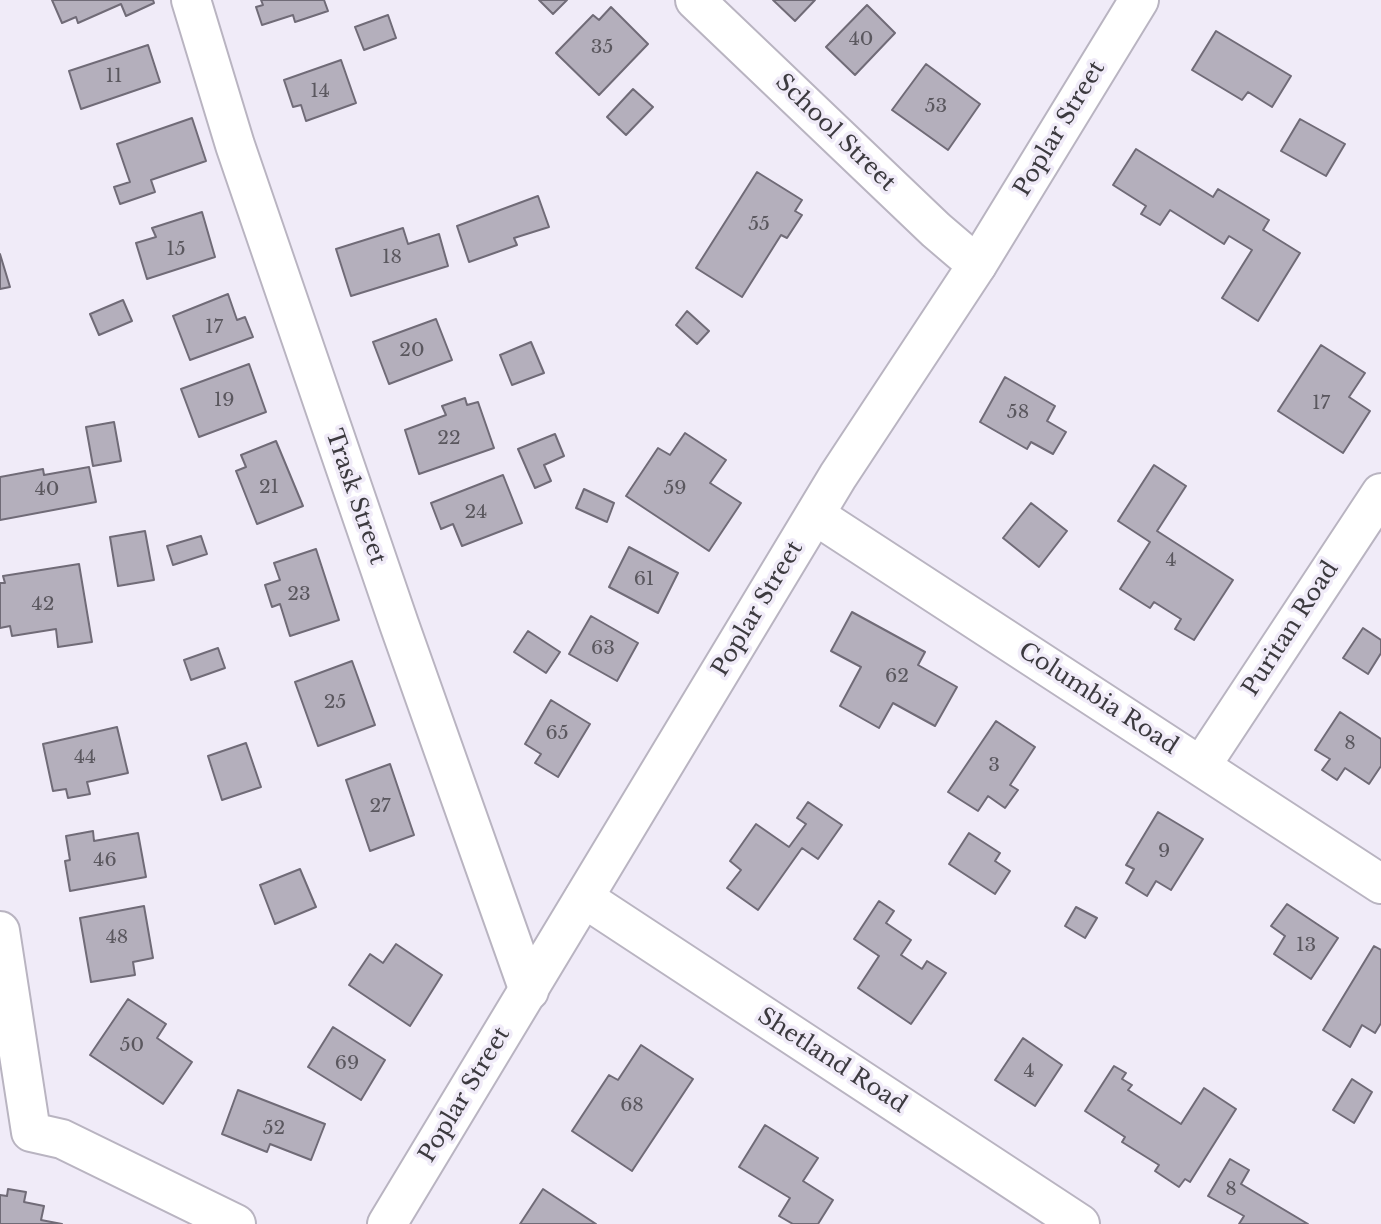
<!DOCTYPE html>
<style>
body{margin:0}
canvas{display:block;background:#f0ebf8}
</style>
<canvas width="1381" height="1224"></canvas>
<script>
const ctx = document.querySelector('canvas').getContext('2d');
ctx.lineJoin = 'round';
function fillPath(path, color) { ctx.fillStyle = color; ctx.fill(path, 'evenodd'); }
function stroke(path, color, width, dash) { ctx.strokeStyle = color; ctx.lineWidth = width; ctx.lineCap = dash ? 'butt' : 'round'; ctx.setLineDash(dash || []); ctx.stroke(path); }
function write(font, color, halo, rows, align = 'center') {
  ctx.font = font + ' "Libre Baskerville",serif'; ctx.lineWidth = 7; ctx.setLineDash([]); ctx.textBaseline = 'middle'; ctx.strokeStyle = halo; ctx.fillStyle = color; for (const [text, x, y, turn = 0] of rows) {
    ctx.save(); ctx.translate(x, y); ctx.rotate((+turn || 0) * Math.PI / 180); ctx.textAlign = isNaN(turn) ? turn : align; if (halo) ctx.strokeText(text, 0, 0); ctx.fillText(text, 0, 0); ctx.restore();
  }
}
const building = new Path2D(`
 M 52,0 L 153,0 L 154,3 L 126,16 L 121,4 L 78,23 L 76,17 L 62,23 Z
 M 261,0 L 324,0 L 328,11 L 295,22 L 293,15 L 262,25 L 256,7 L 263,5 Z
 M 539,0 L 567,0 L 553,14 Z
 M 773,0 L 815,0 L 795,21 Z
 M 867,5 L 895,33 L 855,75 L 826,47 Z
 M 611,7 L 648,44 L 599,95 L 556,53 L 593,15 L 599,20 Z
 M 388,15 L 396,38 L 364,50 L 355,27 Z
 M 1216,31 L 1291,76 L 1272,107 L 1248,92 L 1242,100 L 1192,70 Z
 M 148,45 L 160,82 L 81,109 L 69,71 Z
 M 341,60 L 356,103 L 306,121 L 301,105 L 293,107 L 284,80 Z
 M 926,64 L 980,104 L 948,150 L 892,110 Z
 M 633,89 L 653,107 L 626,135 L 607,117 Z
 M 192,118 L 206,161 L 151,180 L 155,192 L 120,204 L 114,187 L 130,182 L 117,144 Z
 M 1300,119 L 1345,144 L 1326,176 L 1281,151 Z
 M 1136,149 L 1213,197 L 1218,189 L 1269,220 L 1263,230 L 1300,253 L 1258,321 L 1222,298 L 1252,250 L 1229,236 L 1224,244 L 1170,210 L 1160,225 L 1141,214 L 1146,206 L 1113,185 Z
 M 757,172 L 802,200 L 795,211 L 802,215 L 787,238 L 781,235 L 742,297 L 696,268 Z
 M 538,196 L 549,227 L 514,238 L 517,245 L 469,262 L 457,226 Z
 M 202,212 L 215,257 L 147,279 L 136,243 L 156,237 L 152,228 Z
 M 403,228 L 408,244 L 439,234 L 448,266 L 351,296 L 336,249 Z
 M 0,254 L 10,287 L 0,289 Z
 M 228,294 L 237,320 L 245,317 L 253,337 L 190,360 L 173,316 Z
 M 123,300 L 132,321 L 99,335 L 90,314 Z
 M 687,311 L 709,331 L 697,344 L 676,325 Z
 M 436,319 L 452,360 L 389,384 L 373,342 Z
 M 531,342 L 544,373 L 512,385 L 500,355 Z
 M 1321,345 L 1365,373 L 1349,397 L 1370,411 L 1343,453 L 1278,411 Z
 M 249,364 L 266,412 L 199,437 L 181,389 Z
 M 1005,377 L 1055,406 L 1047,421 L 1066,432 L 1053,454 L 1031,442 L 1027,449 L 980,422 Z
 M 465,398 L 467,405 L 478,402 L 494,448 L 419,474 L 405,430 L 446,415 L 442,406 Z
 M 114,422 L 121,461 L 93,466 L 86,427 Z
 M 685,433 L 726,460 L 710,483 L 741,503 L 709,551 L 626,496 L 658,448 L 670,455 Z
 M 555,434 L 564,456 L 544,465 L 551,481 L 535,488 L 518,449 Z
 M 276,441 L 303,506 L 257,524 L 236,471 L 246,467 L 241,455 Z
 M 1154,465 L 1186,486 L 1157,531 L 1233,580 L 1194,640 L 1175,629 L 1181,619 L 1154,602 L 1150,608 L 1120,589 L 1150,542 L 1118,521 Z
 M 89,467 L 96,502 L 0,520 L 0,477 L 43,469 L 44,475 Z
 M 503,475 L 522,523 L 462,546 L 453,524 L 441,529 L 431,503 Z
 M 584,489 L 614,503 L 607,522 L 576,508 Z
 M 1031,503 L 1067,531 L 1039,567 L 1003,538 Z
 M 145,531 L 154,580 L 118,586 L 110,537 Z
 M 201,536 L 207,554 L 173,565 L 167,546 Z
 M 629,547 L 678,573 L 658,613 L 609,587 Z
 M 316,549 L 339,620 L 290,636 L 280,604 L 272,607 L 265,585 L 280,580 L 274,563 Z
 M 79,564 L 92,642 L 58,647 L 56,629 L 12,636 L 10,626 L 0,628 L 0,583 L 5,583 L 3,576 Z
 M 852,612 L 925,652 L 918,665 L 957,687 L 935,726 L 893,703 L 879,728 L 840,706 L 861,667 L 831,651 Z
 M 591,616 L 638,643 L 617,681 L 569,654 Z
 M 1363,628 L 1381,640 L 1381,653 L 1368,674 L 1343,658 Z
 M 528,631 L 560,652 L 546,673 L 514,652 Z
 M 218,648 L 225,668 L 191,680 L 184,660 Z
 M 352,661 L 375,725 L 318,746 L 295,682 Z
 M 551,700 L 590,724 L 558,777 L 535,763 L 541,754 L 525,744 Z
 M 1340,712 L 1381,739 L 1381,766 L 1369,784 L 1345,768 L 1337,780 L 1322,770 L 1330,759 L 1315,750 Z
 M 996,721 L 1035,747 L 1010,785 L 1018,790 L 1005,808 L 988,796 L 978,811 L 948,792 Z
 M 117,727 L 128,773 L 87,782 L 90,794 L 68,798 L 66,789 L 53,791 L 43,744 Z
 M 246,743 L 261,787 L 222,800 L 208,756 Z
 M 390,764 L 414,835 L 370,851 L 346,780 Z
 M 808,802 L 842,825 L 818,859 L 802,848 L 758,910 L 727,888 L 741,870 L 730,861 L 756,824 L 789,847 L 806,824 L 797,818 Z
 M 1158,812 L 1203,839 L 1171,890 L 1156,881 L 1147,896 L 1126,883 L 1134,869 L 1126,865 Z
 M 93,831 L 94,841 L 138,833 L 146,877 L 70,891 L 65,861 L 70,860 L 66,836 Z
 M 969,833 L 1000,853 L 995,861 L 1010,871 L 995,894 L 949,864 Z
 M 300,869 L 316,907 L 275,924 L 260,885 Z
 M 879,901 L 894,911 L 886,923 L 911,940 L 901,955 L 922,969 L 927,961 L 946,973 L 911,1024 L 858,988 L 879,956 L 854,939 Z
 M 1287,904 L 1338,938 L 1311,979 L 1274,954 L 1285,936 L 1271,926 Z
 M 144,906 L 153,958 L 133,962 L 135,975 L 91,982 L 80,918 Z
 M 1076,907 L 1097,918 L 1085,938 L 1065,926 Z
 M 396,944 L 442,975 L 410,1026 L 349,985 L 370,954 L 383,963 Z
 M 1374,946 L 1381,950 L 1381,1023 L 1375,1033 L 1362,1025 L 1350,1047 L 1323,1030 Z
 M 128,999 L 166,1024 L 157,1038 L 192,1062 L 163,1104 L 90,1055 Z
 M 333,1027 L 385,1060 L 361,1100 L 308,1067 Z
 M 1023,1038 L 1062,1065 L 1035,1106 L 995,1080 Z
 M 641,1045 L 693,1079 L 632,1171 L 572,1131 L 609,1075 L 618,1080 Z
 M 1114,1066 L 1126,1073 L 1122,1079 L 1132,1085 L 1128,1090 L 1181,1124 L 1204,1088 L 1236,1109 L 1190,1182 L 1185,1179 L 1179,1187 L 1155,1171 L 1159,1165 L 1122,1142 L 1125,1137 L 1085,1111 Z
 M 1352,1079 L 1372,1092 L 1354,1123 L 1333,1110 Z
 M 238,1090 L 325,1124 L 311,1160 L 270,1144 L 267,1152 L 222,1134 Z
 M 765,1125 L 818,1158 L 803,1181 L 833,1200 L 818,1224 L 793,1224 L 779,1216 L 790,1198 L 739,1167 Z
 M 1230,1159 L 1249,1170 L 1241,1184 L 1308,1224 L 1239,1224 L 1244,1216 L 1208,1196 Z
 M 8,1189 L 26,1192 L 24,1202 L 44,1206 L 41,1220 L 62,1224 L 0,1224 L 0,1195 L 7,1196 Z
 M 543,1189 L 596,1224 L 520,1224 Z`);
const minor = new Path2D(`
 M 191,0 L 235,145 L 399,624 L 529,991
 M 695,0 L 936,230 L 977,265
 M 815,515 L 1381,884
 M 1201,766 L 1381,493
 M 584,898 L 1080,1224
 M 0,931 L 31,1132 L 62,1139 L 236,1224`);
const major = new Path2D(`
 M 387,1224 L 838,476 L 977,265 L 1139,0`);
const numberNames = [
 ["40",861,40],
 ["35",602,48],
 ["11",114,77],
 ["14",320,92],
 ["53",936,107],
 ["55",759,225],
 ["15",176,250],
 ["18",392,258],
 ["17",214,328],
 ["20",412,351],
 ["19",224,401],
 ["17",1321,404],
 ["58",1018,413],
 ["22",449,439],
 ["21",269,488],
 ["59",675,489],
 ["40",47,490],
 ["24",476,513],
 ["4",1171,561],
 ["61",644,580],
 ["23",299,595],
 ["42",43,605],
 ["63",603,649],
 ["62",897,677],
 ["25",335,703],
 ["65",557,734],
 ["8",1350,744],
 ["44",85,758],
 ["3",994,766],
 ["27",380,807],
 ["9",1164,852],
 ["46",105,861],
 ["48",117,938],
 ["13",1306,946],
 ["50",132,1046],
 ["69",347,1064],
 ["4",1029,1072],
 ["68",632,1106],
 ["52",274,1129],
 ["8",1231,1190]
];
const streetNames = [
 ["Poplar Street",1060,129,-59],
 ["School Street",835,133,44],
 ["Trask Street",355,497,71],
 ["Poplar Street",758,609,-59],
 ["Puritan Road",1291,629,-57],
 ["Columbia Road",1098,699,33],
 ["Shetland Road",832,1061,33],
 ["Poplar Street",465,1095,-59]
];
fillPath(building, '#b4afbc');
stroke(building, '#706b77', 2);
stroke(minor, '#b9b4c1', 42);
stroke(major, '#b9b4c1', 42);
stroke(minor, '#fff', 38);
stroke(major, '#fff', 38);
write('19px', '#5a575e', null, numberNames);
write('23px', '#3c3a3f', '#f0ebf8', streetNames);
</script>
